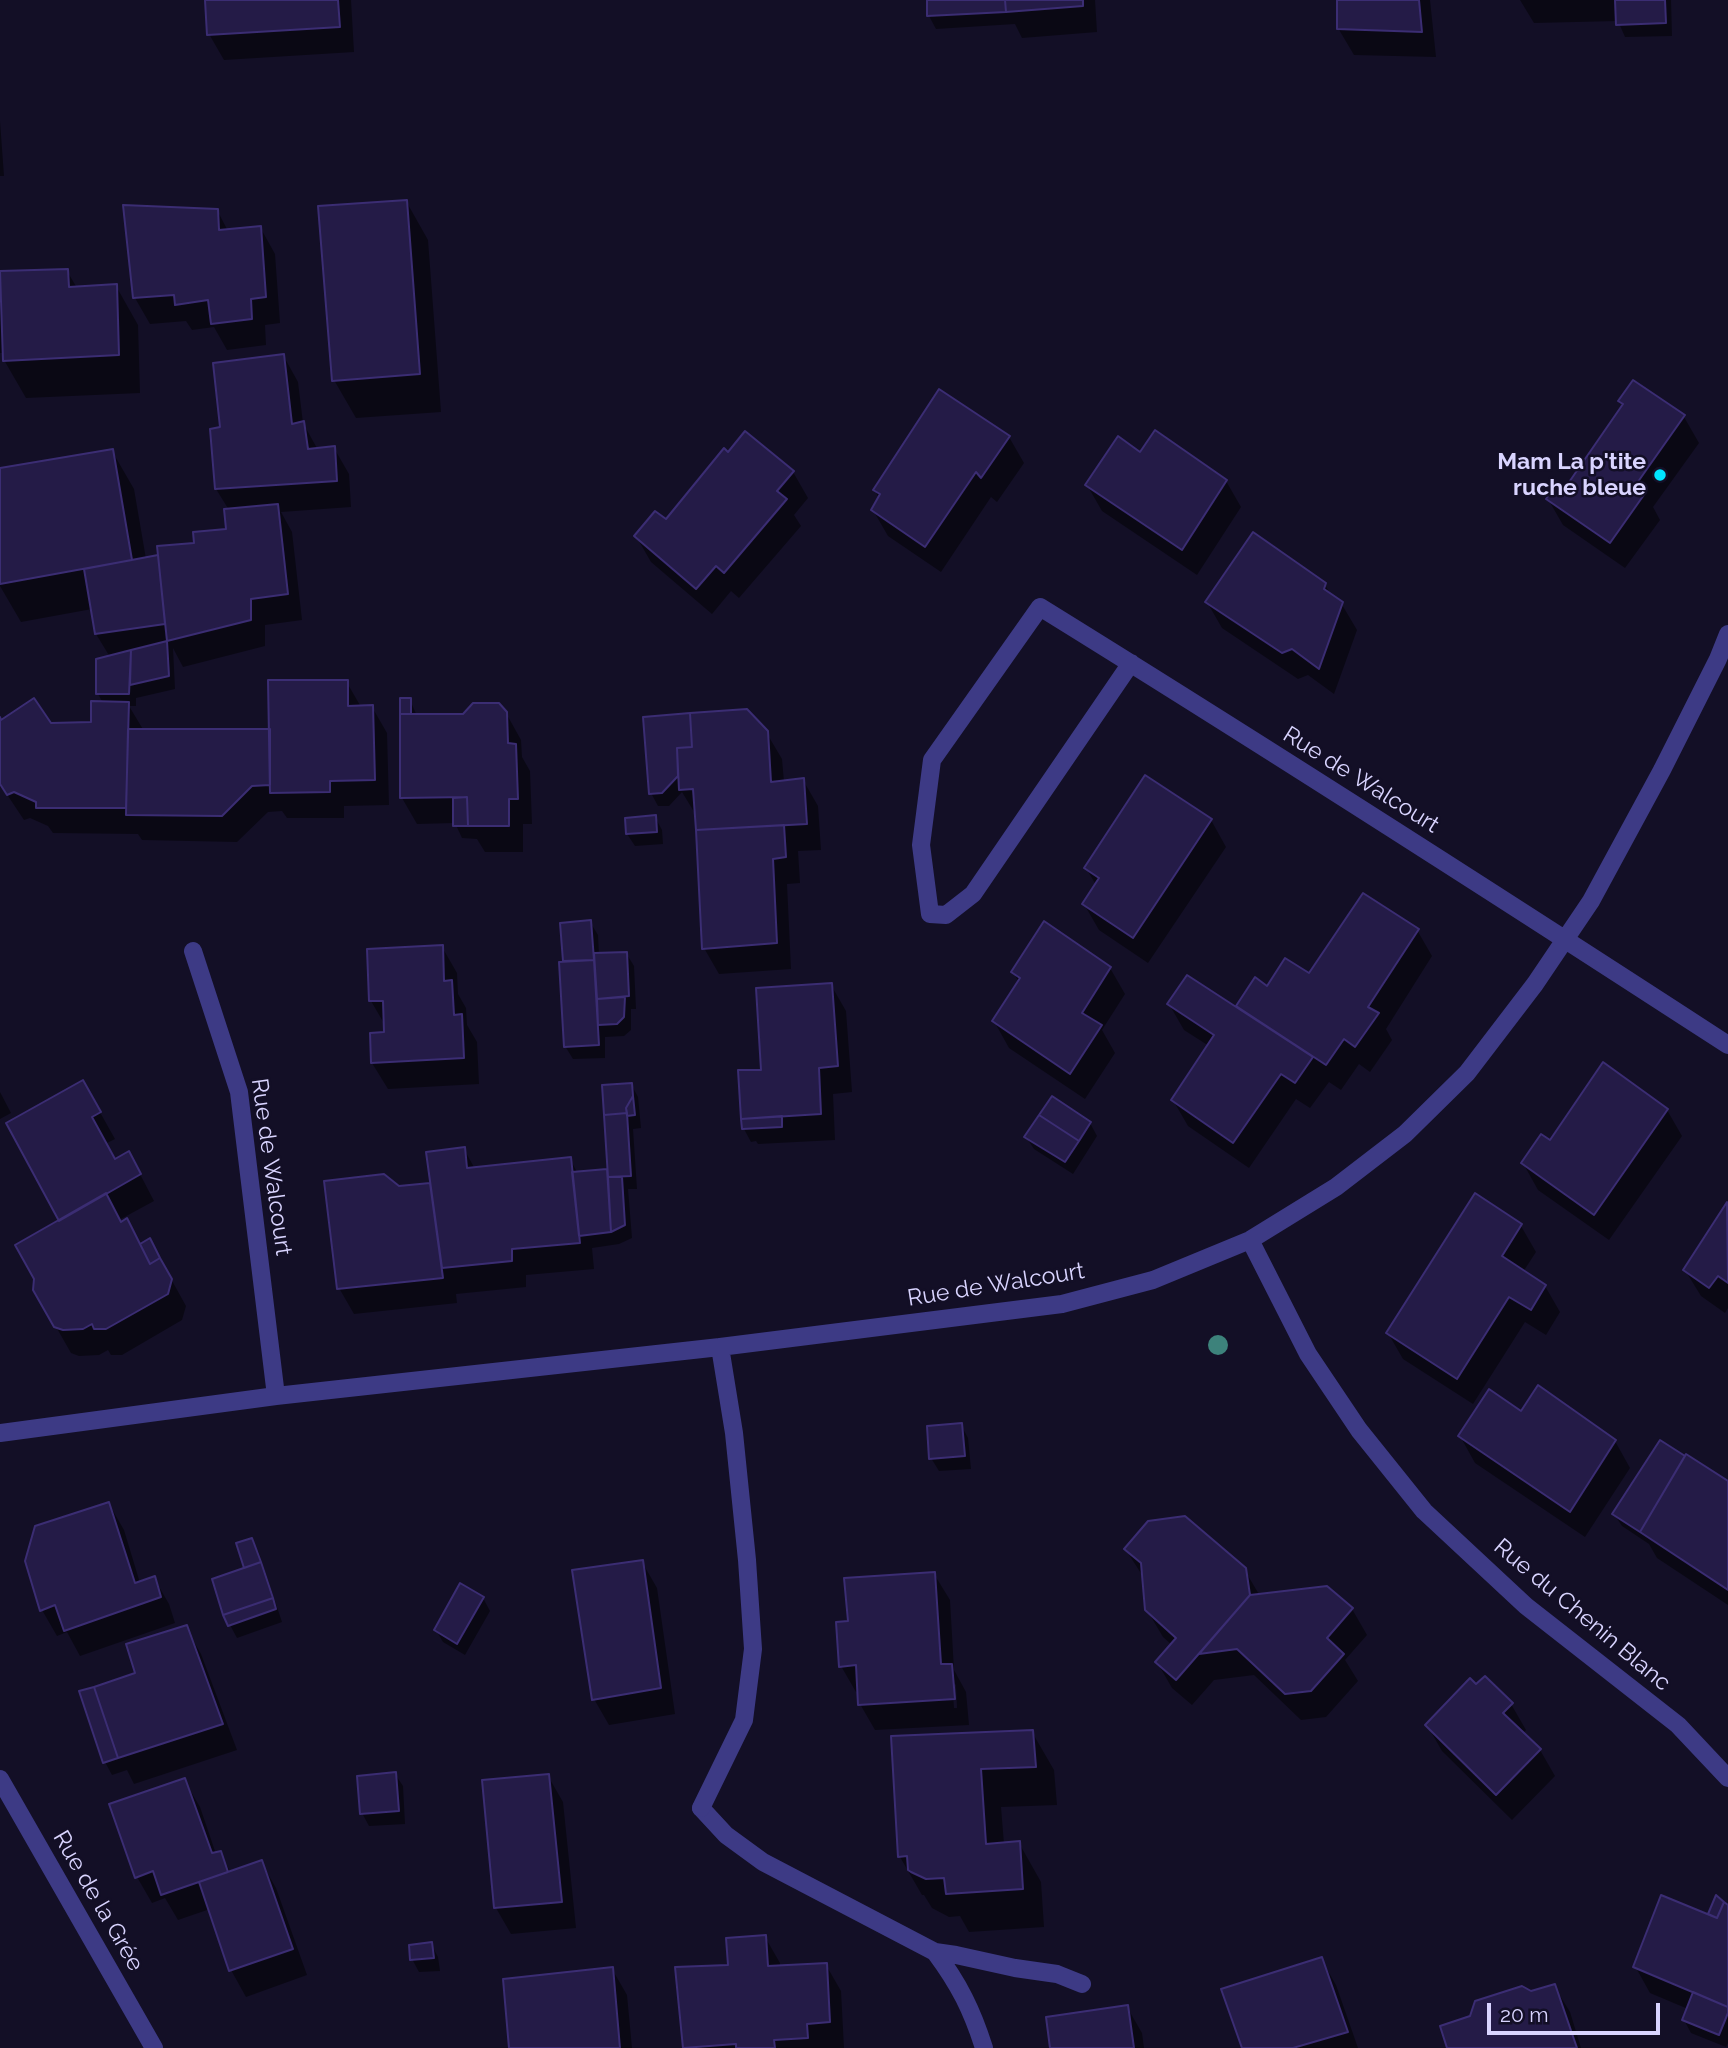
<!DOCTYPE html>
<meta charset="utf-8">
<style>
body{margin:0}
#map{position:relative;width:1728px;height:2048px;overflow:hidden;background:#130f26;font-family:Raleway,sans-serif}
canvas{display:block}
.scale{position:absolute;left:1487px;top:2003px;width:173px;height:32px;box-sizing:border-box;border:4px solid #d9d4ff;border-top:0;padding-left:9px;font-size:21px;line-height:24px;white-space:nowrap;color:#d9d4ff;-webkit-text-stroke:5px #130f26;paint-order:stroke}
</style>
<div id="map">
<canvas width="1728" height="2048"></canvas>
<div class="scale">20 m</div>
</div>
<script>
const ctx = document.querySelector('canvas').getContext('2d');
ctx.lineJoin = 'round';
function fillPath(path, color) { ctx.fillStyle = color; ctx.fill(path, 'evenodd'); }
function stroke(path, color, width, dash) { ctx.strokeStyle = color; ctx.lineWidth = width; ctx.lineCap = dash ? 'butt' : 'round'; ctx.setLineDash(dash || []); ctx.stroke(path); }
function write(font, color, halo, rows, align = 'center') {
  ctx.font = font + ' Raleway,sans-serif'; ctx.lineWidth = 5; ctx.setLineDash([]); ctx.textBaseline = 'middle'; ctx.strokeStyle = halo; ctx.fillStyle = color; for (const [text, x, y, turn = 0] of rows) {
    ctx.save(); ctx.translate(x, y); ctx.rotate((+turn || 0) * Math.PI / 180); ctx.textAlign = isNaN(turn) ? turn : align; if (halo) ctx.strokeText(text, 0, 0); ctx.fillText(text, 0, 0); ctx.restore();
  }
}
const shadow = new Path2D(`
 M 207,0 L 351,0 L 354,52 L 224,60 L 209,34 Z
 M 929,0 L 1095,0 L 1097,32 L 1022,38 L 1015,24 L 936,29 L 929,16 Z
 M 1339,0 L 1430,0 L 1436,57 L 1354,55 L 1338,28 Z
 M 1520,0 L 1671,0 L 1672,36 L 1625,37 L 1618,21 L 1534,23 Z
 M 0,121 L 4,176 L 0,176 Z
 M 406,201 L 428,240 L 441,412 L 356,418 L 334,380 Z
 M 217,210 L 228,231 L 260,227 L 275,254 L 280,323 L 265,325 L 266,345 L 227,350 L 214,327 L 192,330 L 186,321 L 150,324 L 135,298 Z
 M 67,271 L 77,288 L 116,286 L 138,325 L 140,393 L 26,398 L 4,360 L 4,353 L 0,353 L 0,272 Z
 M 283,355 L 298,382 L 303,423 L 318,450 L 334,448 L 349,474 L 351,507 L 281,512 L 292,532 L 302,620 L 265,625 L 265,646 L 183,667 L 173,648 L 175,689 L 136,698 L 136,706 L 129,706 L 144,731 L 271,730 L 346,681 L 361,707 L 372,707 L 387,733 L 389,805 L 344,806 L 344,818 L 287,818 L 282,811 L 268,812 L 237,842 L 142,840 L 138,834 L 53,833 L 48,826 L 30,818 L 24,820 L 0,784 L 0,719 L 1,722 L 50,725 L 93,724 L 103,703 L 98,694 L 110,657 L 96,634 L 92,609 L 21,622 L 0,586 L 0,470 L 112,451 L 134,489 L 146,559 L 196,545 L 228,530 L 229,510 L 216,489 L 222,429 Z
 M 1634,382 L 1684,417 L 1699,443 L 1653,507 L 1660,520 L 1625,568 L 1563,525 L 1548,499 L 1565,491 L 1624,407 L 1620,401 Z
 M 1009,437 L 1024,463 L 997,502 L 991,497 L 941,572 L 888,536 L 873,510 L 879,499 L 875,490 Z
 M 1141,455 L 1226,481 L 1241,507 L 1197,575 L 1102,511 L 1087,485 Z
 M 793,472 L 808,498 L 794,515 L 801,526 L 739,598 L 731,591 L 712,614 L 651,562 L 636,536 L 666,521 Z
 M 1325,585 L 1332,597 L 1341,603 L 1357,630 L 1334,694 L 1308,675 L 1298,679 L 1222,628 L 1207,602 Z
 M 401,700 L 410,700 L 417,716 L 506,713 L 521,740 L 522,757 L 530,771 L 532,824 L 523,824 L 523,852 L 485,852 L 477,839 L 462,838 L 455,823 L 417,824 L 402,798 Z
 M 645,718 L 766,732 L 782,759 L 784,782 L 803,780 L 818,806 L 821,850 L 798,851 L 800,883 L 787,884 L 791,969 L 719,974 L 704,948 L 696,815 L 682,792 L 669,806 L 658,806 L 651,793 Z
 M 655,817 L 662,830 L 663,844 L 635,846 L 627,834 Z
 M 1211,820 L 1226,847 L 1148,963 L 1099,930 L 1084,904 L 1096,885 L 1086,868 Z
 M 590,922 L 598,935 L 599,955 L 626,953 L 634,966 L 636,1009 L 631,1009 L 631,1030 L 624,1036 L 605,1037 L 605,1058 L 573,1059 L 565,1046 L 562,924 Z
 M 1417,930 L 1432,956 L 1386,1029 L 1392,1040 L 1370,1072 L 1359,1064 L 1341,1090 L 1329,1082 L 1310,1108 L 1296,1099 L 1249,1168 L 1188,1126 L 1173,1100 L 1209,1046 L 1184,1030 L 1169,1004 L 1236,1009 L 1255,980 L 1267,988 L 1310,976 Z
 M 442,947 L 457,973 L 458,994 L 466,1008 L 467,1025 L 477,1042 L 479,1084 L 388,1089 L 372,1063 L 386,1033 L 385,1025 L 371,1001 Z
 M 1110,968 L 1125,994 L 1102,1030 L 1115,1053 L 1085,1099 L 1009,1048 L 994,1021 L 1019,982 L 1013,972 Z
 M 831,985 L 846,1011 L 852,1092 L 833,1094 L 835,1140 L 758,1144 L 756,1141 L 751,1142 L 744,1129 Z
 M 83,1082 L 115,1139 L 105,1144 L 115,1161 L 129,1153 L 154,1201 L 119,1220 L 141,1246 L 150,1241 L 186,1306 L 182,1320 L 122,1355 L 111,1355 L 108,1350 L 99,1355 L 79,1356 L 71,1353 L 35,1290 L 61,1221 Z
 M 631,1084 L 638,1097 L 641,1128 L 633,1129 L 637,1189 L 628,1189 L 632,1238 L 619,1244 L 592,1248 L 594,1269 L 526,1275 L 526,1287 L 456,1294 L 457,1303 L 354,1314 L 339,1288 L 398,1188 L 432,1184 L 464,1149 L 475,1169 L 570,1159 L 578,1174 L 609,1170 Z
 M 0,1092 L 11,1113 L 0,1119 Z
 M 1667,1110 L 1682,1136 L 1609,1240 L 1538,1190 L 1523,1163 L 1550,1142 Z
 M 1090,1123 L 1097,1136 L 1073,1174 L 1034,1149 L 1026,1137 Z
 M 1728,1204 L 1728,1308 L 1725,1313 L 1701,1296 L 1685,1270 Z
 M 1521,1226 L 1536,1252 L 1523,1272 L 1545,1286 L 1560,1312 L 1546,1335 L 1525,1322 L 1473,1404 L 1403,1359 L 1388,1333 Z
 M 961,1425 L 968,1438 L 971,1469 L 939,1471 L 931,1458 Z
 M 1460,1436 L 1615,1441 L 1630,1468 L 1585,1537 L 1475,1463 Z
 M 1728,1483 L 1728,1605 L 1657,1558 L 1649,1544 L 1622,1526 L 1614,1514 Z
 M 109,1504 L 124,1530 L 140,1583 L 154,1578 L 169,1604 L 175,1623 L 80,1656 L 67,1632 L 57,1636 L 42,1610 Z
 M 252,1540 L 259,1553 L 282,1622 L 237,1638 L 230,1625 L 247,1569 Z
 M 1126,1550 L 1244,1569 L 1260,1596 L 1326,1588 L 1352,1609 L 1367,1635 L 1345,1660 L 1358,1681 L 1326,1717 L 1301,1720 L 1254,1675 L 1214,1680 L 1192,1705 L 1172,1688 L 1157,1662 L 1172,1645 L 1163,1637 L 1147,1610 L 1144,1578 Z
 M 642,1562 L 657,1588 L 675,1714 L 609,1725 L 594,1699 Z
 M 934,1574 L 950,1600 L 954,1670 L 966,1692 L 969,1725 L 875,1730 L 860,1704 L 859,1692 L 856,1692 L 841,1666 L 849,1623 ZM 952,1681 L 956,1685 L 957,1708 L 954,1708 Z
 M 483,1598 L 490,1611 L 465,1655 L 443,1642 L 436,1630 Z
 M 186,1628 L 201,1654 L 237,1750 L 134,1784 L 127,1770 L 112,1775 L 105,1762 L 137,1674 Z
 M 1511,1704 L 1526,1730 L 1523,1734 L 1540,1750 L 1555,1776 L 1512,1820 L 1442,1751 L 1427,1725 Z
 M 1032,1732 L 1054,1770 L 1057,1805 L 1001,1807 L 1004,1844 L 1019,1843 L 1041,1882 L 1044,1927 L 969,1932 L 960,1916 L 949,1917 L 932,1908 L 924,1895 L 922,1895 L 900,1857 L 893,1738 Z
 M 395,1774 L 403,1786 L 405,1824 L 369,1826 L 362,1813 Z
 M 548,1776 L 563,1802 L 576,1928 L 511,1934 L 496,1908 Z
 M 184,1780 L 200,1807 L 216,1854 L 220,1853 L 231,1873 L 261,1862 L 276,1888 L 307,1975 L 246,1997 L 231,1970 L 210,1909 L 178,1920 L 165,1898 L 152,1903 L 137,1877 Z
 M 1728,1907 L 1728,2043 L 1726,2047 L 1691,2033 L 1684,2020 L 1688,2009 L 1650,1993 L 1635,1966 L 1713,1918 L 1710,1914 Z
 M 765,1937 L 780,1963 L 780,1967 L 826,1965 L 841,1991 L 844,2048 L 685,2048 L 677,1969 L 730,1966 Z
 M 431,1944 L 438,1957 L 440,1971 L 419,1972 L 412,1959 Z
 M 1321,1959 L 1336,1985 L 1358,2048 L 1244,2048 Z
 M 612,1969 L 627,1995 L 632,2048 L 511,2048 Z
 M 1554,1986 L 1570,2012 L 1581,2048 L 1449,2048 L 1531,1993 Z
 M 1127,2007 L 1142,2033 L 1144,2048 L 1052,2048 Z`);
const building = new Path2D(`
 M 205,0 L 338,0 L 340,27 L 207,35 Z
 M 927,0 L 1005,0 L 1006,12 L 927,16 Z
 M 1005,0 L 1083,0 L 1083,6 L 1006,12 Z
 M 1337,0 L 1419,0 L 1422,32 L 1337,29 Z
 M 1615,0 L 1665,0 L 1666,23 L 1616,25 Z
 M 407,200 L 420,374 L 332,381 L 318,206 Z
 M 123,205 L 218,209 L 219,230 L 261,226 L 266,297 L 251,299 L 252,319 L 211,324 L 208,300 L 175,305 L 174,295 L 133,298 Z
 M 68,269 L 69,287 L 117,284 L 119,355 L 3,361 L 0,271 Z
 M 284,354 L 292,424 L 304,421 L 308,449 L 335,446 L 337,481 L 215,489 L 210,429 L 220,427 L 213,363 Z
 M 1633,380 L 1685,415 L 1635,486 L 1646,492 L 1610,543 L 1546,499 L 1557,483 L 1565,488 L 1623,404 L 1618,401 Z
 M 939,389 L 1010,436 L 981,478 L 976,472 L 925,547 L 871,510 L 880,494 L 873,490 Z
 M 1155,430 L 1227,480 L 1182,550 L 1085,485 L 1118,436 L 1140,452 Z
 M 745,431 L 794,471 L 777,491 L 787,499 L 724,573 L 716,566 L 696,589 L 634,536 L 655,511 L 666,519 L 724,448 L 728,452 Z
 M 113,449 L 132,560 L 0,584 L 0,468 Z
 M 278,504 L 288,594 L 251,599 L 251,620 L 167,641 L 157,546 L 194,543 L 193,532 L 226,529 L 224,509 Z
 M 1253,532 L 1326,583 L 1324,589 L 1343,602 L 1319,669 L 1292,649 L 1282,653 L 1205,602 Z
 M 158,555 L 165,624 L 95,634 L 84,569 Z
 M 167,641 L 169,676 L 130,685 L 131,650 Z
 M 131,650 L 129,694 L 96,694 L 96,659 Z
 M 268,680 L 348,680 L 348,706 L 373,705 L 375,780 L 330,781 L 330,792 L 270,793 Z
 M 34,698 L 51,723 L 91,722 L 91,701 L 129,702 L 126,808 L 36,808 L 36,802 L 14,792 L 7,795 L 0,784 L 0,717 L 1,720 Z
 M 400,698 L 411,698 L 411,714 L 400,714 Z
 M 473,703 L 499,703 L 507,712 L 508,743 L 516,744 L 518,799 L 509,799 L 509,826 L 468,826 L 467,797 L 400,798 L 400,714 L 463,714 Z
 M 747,709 L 768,731 L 771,782 L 804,778 L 807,824 L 696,830 L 693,789 L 679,790 L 677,748 L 692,747 L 690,713 Z
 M 690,713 L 692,747 L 677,748 L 678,776 L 662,793 L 649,794 L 643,717 Z
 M 128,729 L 270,729 L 270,785 L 252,786 L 222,816 L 126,815 Z
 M 1145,775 L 1212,819 L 1133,938 L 1082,904 L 1099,878 L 1084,868 Z
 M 467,797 L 468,826 L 453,826 L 453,798 Z
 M 656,815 L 657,832 L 626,834 L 625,818 Z
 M 784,825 L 786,857 L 773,859 L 777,943 L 702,949 L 696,830 Z
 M 1363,893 L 1419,929 L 1368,1007 L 1379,1013 L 1355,1047 L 1344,1039 L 1326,1065 L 1236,1006 L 1255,977 L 1267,986 L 1285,958 L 1309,973 Z
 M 591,920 L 594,960 L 563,961 L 560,923 Z
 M 1044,921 L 1111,967 L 1082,1013 L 1102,1025 L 1070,1074 L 992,1021 L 1020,978 L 1011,972 Z
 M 443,945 L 444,981 L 452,980 L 454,1015 L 462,1014 L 464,1058 L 371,1063 L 370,1033 L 384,1032 L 383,1001 L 369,1001 L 367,949 Z
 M 627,952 L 629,996 L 597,999 L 594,953 Z
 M 594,960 L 599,1045 L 564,1047 L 559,962 Z
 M 1187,975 L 1313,1057 L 1295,1083 L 1281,1074 L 1233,1143 L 1171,1100 L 1214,1035 L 1167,1004 Z
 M 832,983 L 838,1066 L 819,1068 L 821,1114 L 741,1119 L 738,1070 L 761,1070 L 756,988 Z
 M 625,997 L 624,1017 L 617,1024 L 598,1025 L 597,999 Z
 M 1603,1062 L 1668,1109 L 1594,1215 L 1521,1163 L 1541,1134 L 1550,1140 Z
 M 83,1080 L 101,1112 L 92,1117 L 115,1159 L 129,1151 L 141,1174 L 59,1221 L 6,1123 Z
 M 632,1083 L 633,1096 L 626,1108 L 627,1113 L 604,1115 L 602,1085 Z
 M 633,1096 L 635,1115 L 627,1116 L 626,1108 Z
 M 1052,1096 L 1091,1122 L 1079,1141 L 1039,1115 Z
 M 627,1113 L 631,1176 L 608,1177 L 604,1115 Z
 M 1039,1115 L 1079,1141 L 1065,1162 L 1024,1137 Z
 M 782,1116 L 782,1127 L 742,1129 L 741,1119 Z
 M 465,1147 L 467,1168 L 571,1157 L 580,1243 L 512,1249 L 512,1261 L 442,1268 L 426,1152 Z
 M 607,1169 L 611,1232 L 579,1236 L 572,1172 Z
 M 384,1174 L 399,1186 L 430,1183 L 443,1278 L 337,1289 L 324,1181 Z
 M 608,1177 L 622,1177 L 625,1225 L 611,1232 Z
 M 106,1193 L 121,1222 L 127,1218 L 150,1264 L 160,1258 L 172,1279 L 168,1294 L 106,1329 L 94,1329 L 92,1324 L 83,1329 L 63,1330 L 54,1327 L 33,1290 L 34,1279 L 15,1245 Z
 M 1475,1193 L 1522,1224 L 1502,1256 L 1546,1285 L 1531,1310 L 1509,1297 L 1457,1379 L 1386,1333 Z
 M 1727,1202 L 1728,1283 L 1718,1276 L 1709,1288 L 1683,1270 Z
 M 150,1238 L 160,1258 L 150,1264 L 140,1244 Z
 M 1538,1385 L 1616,1440 L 1570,1512 L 1458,1436 L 1489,1389 L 1521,1411 Z
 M 962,1423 L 965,1456 L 929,1459 L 927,1426 Z
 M 1660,1440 L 1685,1456 L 1640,1532 L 1612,1514 Z
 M 1686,1454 L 1728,1481 L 1728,1590 L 1640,1532 Z
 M 109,1502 L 135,1583 L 155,1576 L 161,1597 L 64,1631 L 55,1605 L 40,1611 L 25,1561 L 35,1526 Z
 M 1185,1516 L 1246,1568 L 1250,1595 L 1176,1680 L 1155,1662 L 1176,1638 L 1145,1610 L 1141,1563 L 1124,1549 L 1148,1521 Z
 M 252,1538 L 261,1562 L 244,1568 L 236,1543 Z
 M 643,1560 L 661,1688 L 592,1700 L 572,1570 Z
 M 261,1562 L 273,1598 L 223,1615 L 212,1579 Z
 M 935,1572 L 941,1664 L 952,1664 L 955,1699 L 858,1705 L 856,1665 L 839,1667 L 836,1622 L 848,1621 L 844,1578 Z
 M 460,1583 L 484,1597 L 457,1644 L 434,1630 Z
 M 1327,1586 L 1353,1608 L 1327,1638 L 1344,1654 L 1311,1691 L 1285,1694 L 1237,1649 L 1199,1654 L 1250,1595 Z
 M 273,1598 L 276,1609 L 228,1626 L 223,1615 Z
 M 187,1625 L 223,1724 L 118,1758 L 94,1687 L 135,1673 L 126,1644 Z
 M 1485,1676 L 1513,1703 L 1503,1713 L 1541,1749 L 1496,1795 L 1425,1725 L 1470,1678 L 1476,1684 Z
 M 94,1687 L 118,1758 L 103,1763 L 79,1691 Z
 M 1033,1730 L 1036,1767 L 981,1769 L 986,1844 L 1020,1841 L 1023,1889 L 946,1894 L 944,1878 L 926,1879 L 911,1872 L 908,1870 L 907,1856 L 898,1857 L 891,1736 Z
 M 396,1772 L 399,1811 L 360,1814 L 357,1776 Z
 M 549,1774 L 562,1902 L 494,1908 L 482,1780 Z
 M 185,1778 L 212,1853 L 221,1851 L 228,1872 L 161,1895 L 153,1871 L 135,1878 L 109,1804 Z
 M 262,1860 L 293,1949 L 229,1971 L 199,1882 Z
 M 1661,1895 L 1717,1918 L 1724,1902 L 1728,1905 L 1728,2007 L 1633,1967 Z
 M 1716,1895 L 1724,1902 L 1717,1918 L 1708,1914 Z
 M 766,1935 L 768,1966 L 827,1963 L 830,2022 L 807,2024 L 808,2038 L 774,2040 L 775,2048 L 736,2048 L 736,2044 L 683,2048 L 675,1967 L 728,1965 L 726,1938 Z
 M 432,1942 L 434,1958 L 410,1960 L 409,1945 Z
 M 1322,1957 L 1348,2032 L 1293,2048 L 1242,2048 L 1221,1989 Z
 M 613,1967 L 620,2048 L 509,2048 L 503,1979 Z
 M 1555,1984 L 1577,2048 L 1447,2048 L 1440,2026 L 1470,2016 L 1475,2001 L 1522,1986 L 1531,1991 Z
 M 1693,1992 L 1728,2007 L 1728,2013 L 1719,2035 L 1682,2020 Z
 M 1128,2005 L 1134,2048 L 1050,2048 L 1046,2017 Z`);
const lane = new Path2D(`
 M 701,1808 L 726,1835 L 763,1862 L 935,1952 L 956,1955 L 1015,1968 L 1057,1974 L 1082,1984
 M 935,1952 C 959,1984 972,2010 984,2048`);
const street = new Path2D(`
 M 1131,663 L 973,894 L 946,915 L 930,914 L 921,845 L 932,760 L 1040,607 C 1271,750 1500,897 1728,1045
 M 193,951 L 239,1092 L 276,1396
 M 1250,1240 L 1308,1354 L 1359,1430 L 1424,1511 L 1526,1606 L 1678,1725 L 1728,1778
 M 0,1433 L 276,1396 L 720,1347 L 1062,1304 L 1153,1280 L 1250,1240 L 1336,1187 L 1405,1134 L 1467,1073 L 1535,984 L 1591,901 L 1662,770 L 1718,659 L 1728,634
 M 0,1779 L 154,2048
 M 701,1808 L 744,1720 L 753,1649 L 747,1560 L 734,1433 L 720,1347`);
const trees = [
 [1218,1345]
];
const markers = [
 [1660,475,7,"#00e5ff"]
];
const poiNames = [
 ["Mam La p'tite",1646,462],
 ["ruche bleue",1646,488]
];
const streetNames = [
 ["Rue de Walcourt",1361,780,32],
 ["Rue de Walcourt",271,1167,82],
 ["Rue de Walcourt",996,1285,-9],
 ["Rue du Chenin Blanc",1582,1615,40],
 ["Rue de la Grée",98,1901,60]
];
fillPath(shadow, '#0007');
fillPath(building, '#241b47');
stroke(building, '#3b2d73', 2);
stroke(lane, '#3d3a85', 18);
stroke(street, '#3d3a85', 18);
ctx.fillStyle = '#3d827b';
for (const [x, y] of trees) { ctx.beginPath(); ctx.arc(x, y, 10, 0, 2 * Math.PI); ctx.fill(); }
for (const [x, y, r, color] of markers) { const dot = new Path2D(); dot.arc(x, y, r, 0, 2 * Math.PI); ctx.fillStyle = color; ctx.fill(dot); stroke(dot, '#130f26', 2.5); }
write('bold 23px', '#d9d4ff', '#130f26', poiNames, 'right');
write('23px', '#d9d4ff', '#130f26', streetNames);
</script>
